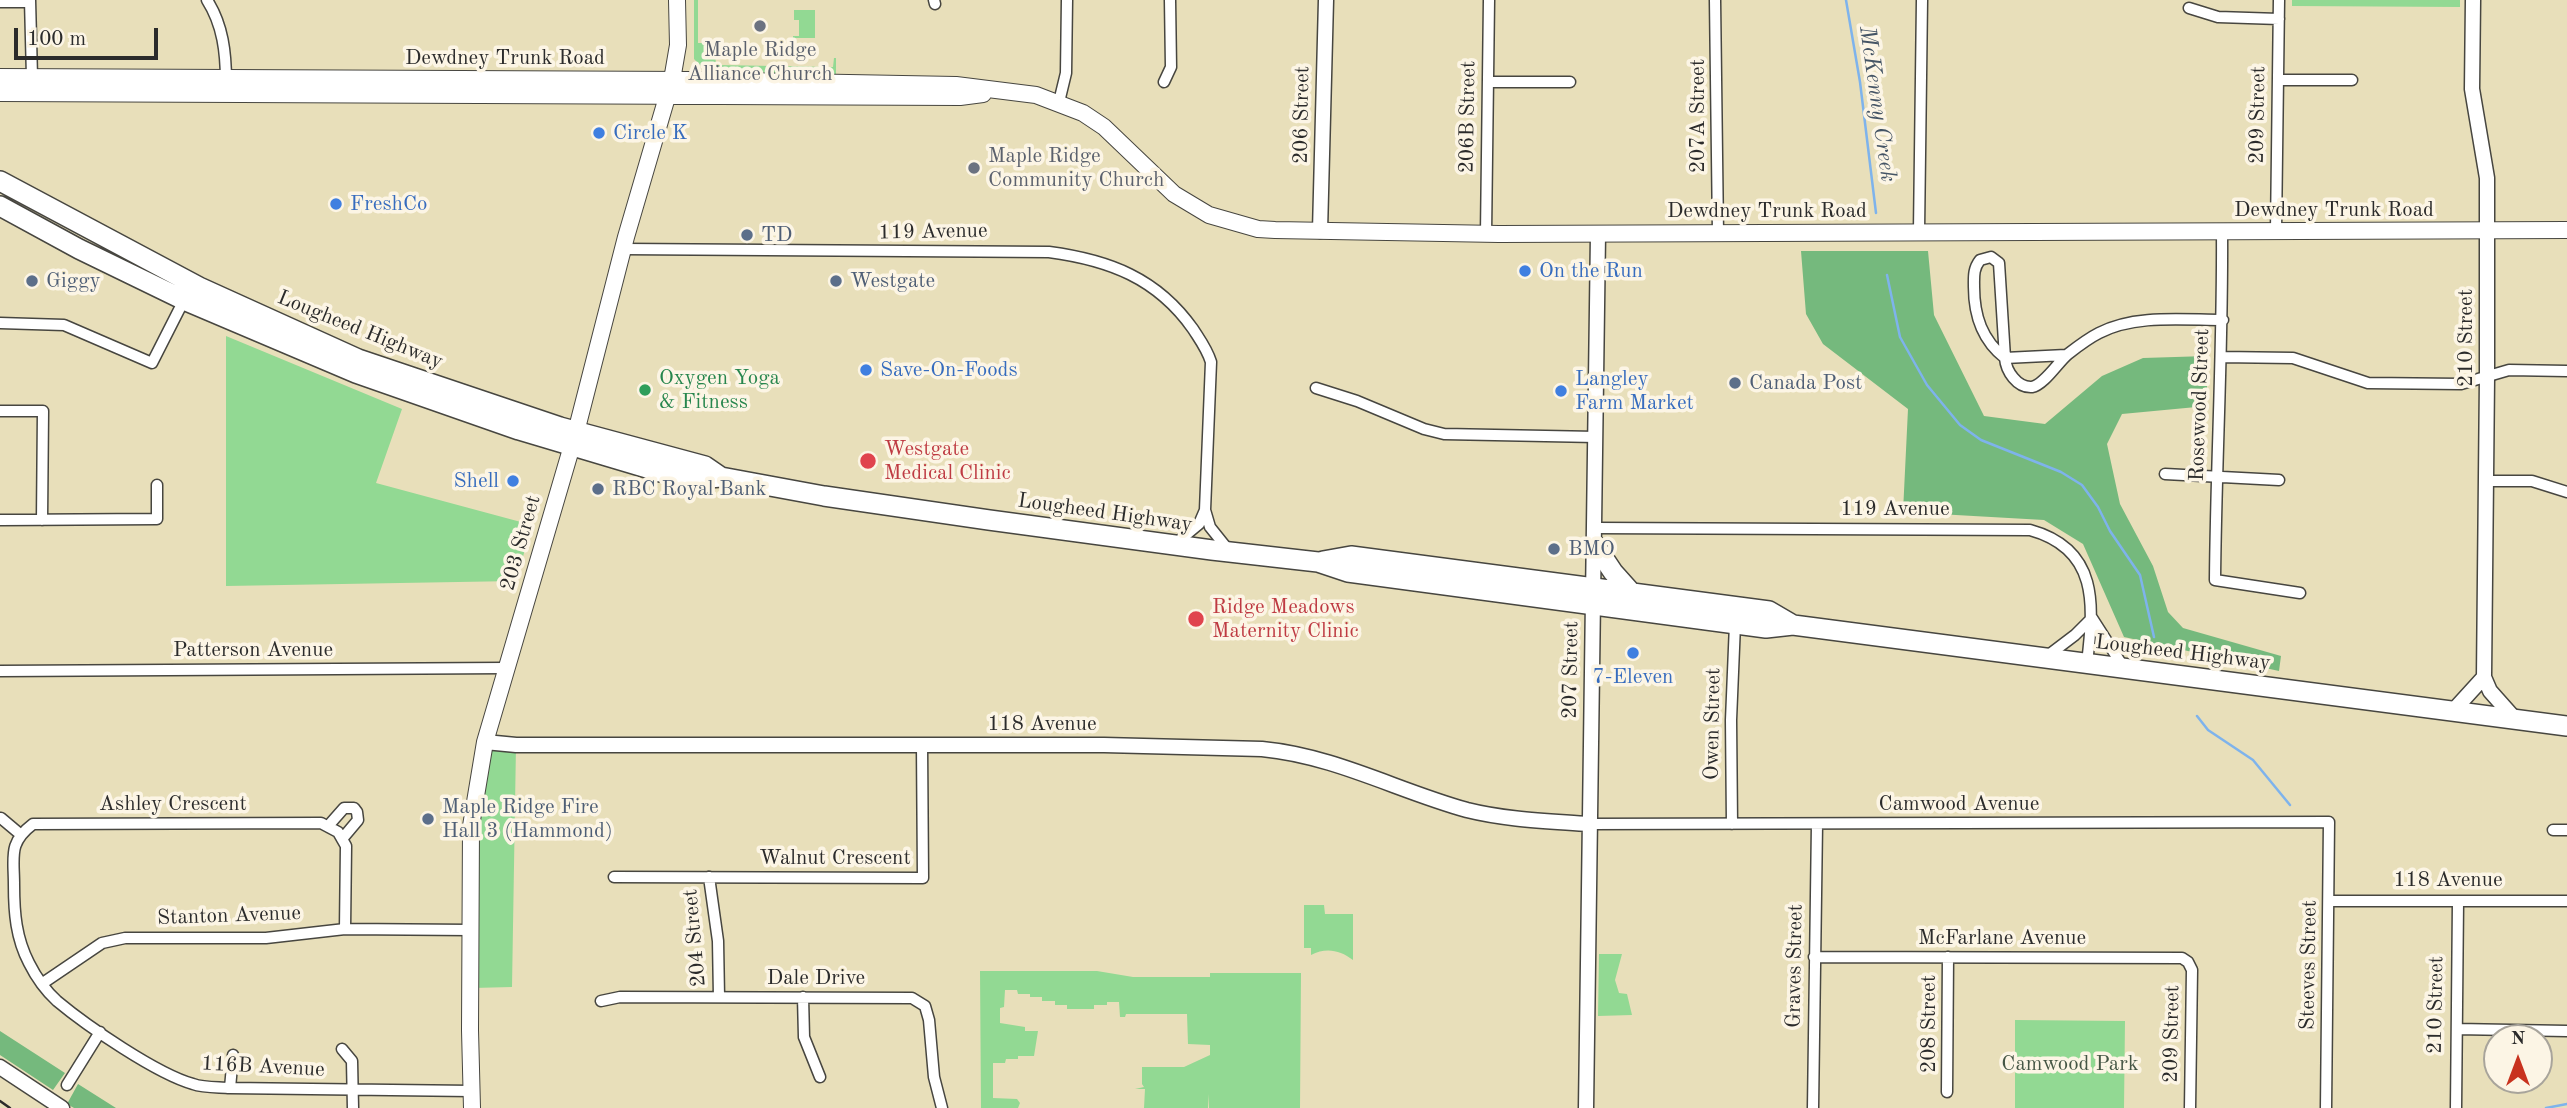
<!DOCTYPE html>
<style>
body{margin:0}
#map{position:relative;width:2567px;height:1108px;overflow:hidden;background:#e8dfba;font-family:"Old Standard TT",serif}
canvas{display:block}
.north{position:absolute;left:2483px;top:1024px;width:70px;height:70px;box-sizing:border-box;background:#fcf5e5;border:2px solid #a8a49b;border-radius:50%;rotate:0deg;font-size:19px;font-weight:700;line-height:28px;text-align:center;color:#2b2b2b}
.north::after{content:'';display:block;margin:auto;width:24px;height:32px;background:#c8321e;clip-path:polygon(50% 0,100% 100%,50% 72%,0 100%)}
.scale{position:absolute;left:14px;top:28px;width:144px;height:32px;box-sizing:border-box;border:4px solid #2b2b2b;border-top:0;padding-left:9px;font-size:21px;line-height:24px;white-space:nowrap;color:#2b2b2b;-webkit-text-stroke:5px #fcf5e5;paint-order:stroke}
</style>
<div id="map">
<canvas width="2567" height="1108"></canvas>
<div class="north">N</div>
<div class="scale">100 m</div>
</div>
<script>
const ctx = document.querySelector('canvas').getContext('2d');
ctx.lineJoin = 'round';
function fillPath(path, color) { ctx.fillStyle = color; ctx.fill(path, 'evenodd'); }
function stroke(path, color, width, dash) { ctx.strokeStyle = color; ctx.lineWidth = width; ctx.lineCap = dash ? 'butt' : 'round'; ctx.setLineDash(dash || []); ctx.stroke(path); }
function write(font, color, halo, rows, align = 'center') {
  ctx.font = font + ' "Old Standard TT",serif'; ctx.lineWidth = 7; ctx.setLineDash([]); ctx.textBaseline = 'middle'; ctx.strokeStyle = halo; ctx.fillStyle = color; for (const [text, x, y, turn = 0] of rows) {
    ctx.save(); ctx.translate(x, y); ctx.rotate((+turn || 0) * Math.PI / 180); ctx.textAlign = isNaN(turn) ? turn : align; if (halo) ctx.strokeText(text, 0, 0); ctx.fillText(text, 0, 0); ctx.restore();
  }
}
const green = new Path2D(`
 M 694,0 L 698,0 L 698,43 L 707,43 L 715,52 L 716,65 L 833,67 L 834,58 L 836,58 L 836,74 L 708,73 L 694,59 Z
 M 2292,0 L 2460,0 L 2460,7 L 2292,6 Z
 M 794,10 L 815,10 L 815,38 L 793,38 L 793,36 L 799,36 L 799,20 L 794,20 Z
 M 226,336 L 402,409 L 376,483 L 532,525 L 516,581 L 226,586 Z
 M 485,742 L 516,745 L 512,987 L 473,988 L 471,930 Z
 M 1304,905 L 1324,905 L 1325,914 L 1353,914 L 1353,960 C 1340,950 1326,947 1311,955 L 1311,948 L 1304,948 Z
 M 1599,954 L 1622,954 L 1615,980 L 1619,993 L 1627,994 L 1632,1015 L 1598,1016 Z
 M 980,971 L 1097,971 L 1133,977 L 1210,977 L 1210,973 L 1301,973 L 1300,1108 L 1209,1108 L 1209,1094 L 1208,1108 L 1144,1108 L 1145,1089 L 1135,1089 L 1144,1087 L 1142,1084 L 1142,1067 L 1184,1067 L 1210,1055 L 1210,1045 L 1188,1044 L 1187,1014 L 1126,1014 L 1125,1017 L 1120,1017 L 1119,1002 L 1107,1002 L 1107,1005 L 1094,1005 L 1094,1009 L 1067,1009 L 1067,1005 L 1055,1005 L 1055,1001 L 1042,1001 L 1042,997 L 1030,997 L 1030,994 L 1018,994 L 1017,990 L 1005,990 L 1004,1007 L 1000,1008 L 1000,1023 L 1025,1027 L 1025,1031 L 1038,1031 L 1034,1056 L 1018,1056 L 1018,1059 L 1006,1059 L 1005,1063 L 993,1063 L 993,1098 L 1017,1099 L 1020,1103 L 1018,1108 L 981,1108 Z
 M 2015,1020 L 2125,1021 L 2124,1108 L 2015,1108 Z`);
const forest = new Path2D(`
 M 1801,251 L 1928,251 L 1934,315 L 1984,416 L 2045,424 L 2102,376 L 2143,358 L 2207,356 L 2207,406 L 2122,414 L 2107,444 L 2120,504 L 2153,566 L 2168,612 L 2183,628 L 2281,656 L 2279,671 L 2124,637 L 2083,544 L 2044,520 L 1903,512 L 1908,409 L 1823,344 L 1806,314 Z
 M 0,1031 L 65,1073 L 53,1090 L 0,1055 Z
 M 78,1084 L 116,1108 L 74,1108 L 67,1104 Z`);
const stream = new Path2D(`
 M 1846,0 L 1860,82 L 1876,213
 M 1887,275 L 1900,337 L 1927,385 L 1960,425 L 1981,440 L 2061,472 L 2082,485 L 2098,507 L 2110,531 L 2140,575 L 2154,637
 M 2197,716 L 2208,730 L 2253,760 L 2290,805
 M 2546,1108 L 2567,1104`);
const minor = new Path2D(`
 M 30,0 L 32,77
 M 207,0 C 223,25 226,53 226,82
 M 934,0 L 935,4
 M 1715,0 L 1718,233
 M 0,2 L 30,2
 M 2189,8 L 2218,17 L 2279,19
 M 2278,80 L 2352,80
 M 1164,82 L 1171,67 L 1170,0
 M 1488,82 L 1570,82
 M 1059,102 L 1066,73 L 1067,0
 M 2276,230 L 2279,0
 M 1919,231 L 1922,0
 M 2222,231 C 2223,347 2216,463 2215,580 L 2300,593
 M 1486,234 L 1489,0
 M 623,249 L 1049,252 C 1109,260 1157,278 1193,329 C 1200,340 1207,349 1211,362 L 1205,510 L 1210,527 L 1230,552
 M 0,323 L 64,325 L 152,363 L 184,300
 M 2066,355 L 2005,358 C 1982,340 1974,316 1974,287 C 1974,277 1973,269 1980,260 L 1991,257 L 1999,263 L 2005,358 C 2006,371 2017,388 2032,387 C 2044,385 2059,361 2068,354 C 2077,347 2089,338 2099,333 C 2135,314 2184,320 2223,320
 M 2221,357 L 2293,358 L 2368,383 L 2461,384 L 2509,370 L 2567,371
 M 1316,388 L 1357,401 L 1424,429 L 1444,434 L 1596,437
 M 0,411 L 43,411 L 42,520
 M 2165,474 L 2279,480
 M 2486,481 L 2532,481 L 2567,492
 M 0,520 L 157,519 L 157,485
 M 1595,528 L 2030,530 C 2099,549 2094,605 2087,663
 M 1175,544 L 1199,524 L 1205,510
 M 2092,618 L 2124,668
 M 2046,657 L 2075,635 L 2092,618
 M 0,671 L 506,668
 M 1,818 L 20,834
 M 1589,824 L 2329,822 L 2326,1108
 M 1732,824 L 1731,720 L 1735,624
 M 329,825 L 344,808 L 354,808 L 357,812 L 358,820 L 342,839
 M 2553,830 L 2567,830
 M 614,877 L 923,878 L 922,745
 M 709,877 L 718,941 L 719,997
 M 2330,901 L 2567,901
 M 345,929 L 346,846 L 338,832 L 321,823 L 33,824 C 8,843 14,856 14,885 C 14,913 16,938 29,963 C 35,975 46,991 57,1001 C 87,1026 157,1074 193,1084 C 204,1088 218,1087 230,1088 L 472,1091
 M 1814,957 L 2182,958 L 2188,962 L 2192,970 L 2190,1108
 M 43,983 L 102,943 L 125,938 L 266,938 L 345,929 L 471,930
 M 803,997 L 804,1037 L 820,1077
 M 601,1001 L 620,997 L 912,998 L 925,1006 L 929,1020 L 934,1077 L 942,1108
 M 2457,1029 L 2567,1031
 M 342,1049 L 352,1061 L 353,1108
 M 67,1085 L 100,1032
 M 230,1088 L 233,1055
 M 1947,1092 L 1948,957
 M 1813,1108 L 1817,824
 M 2456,1108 L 2458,902`);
const tertiary = new Path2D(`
 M 2473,0 L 2472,89 L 2487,178 L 2487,377 L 2484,677 L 2490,691 L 2514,718
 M 1320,231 L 1326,0
 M 2453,711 L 2484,677
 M 485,742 L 516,745 L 1104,745 L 1262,749 C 1335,756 1398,791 1467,810 C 1507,820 1549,821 1589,824
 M 0,1067 L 62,1108
 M 1586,1108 L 1598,234`);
const secondary = new Path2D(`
 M 0,77 L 688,80 L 956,85 L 1036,95 L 1083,113 L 1104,127 L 1174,194 L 1209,215 L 1258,229 L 1275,230 L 1499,234 L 2567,230
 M 0,93 L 960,97 L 983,94
 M 472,1108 L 470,1030 L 471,826 L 485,742 L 576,432 L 626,237 L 672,80 L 678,45 L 677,0`);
const trunk = new Path2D(`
 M 0,181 L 199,287 L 358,359 L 560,427 L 705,466 L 721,477
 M 0,206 L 79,249 L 184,300 L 356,373 L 519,430 L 660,472 L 697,479 L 721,477 L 824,496 L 989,520 L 1212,550 L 1318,562 L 1348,572 L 1766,628 L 1793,625 L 2567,726
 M 1595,545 L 1613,572 L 1630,591
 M 1323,561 L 1351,556 L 1769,611 L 1793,625`);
const rail = new Path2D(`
 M 0,1101 L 10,1108`);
const markers = [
 [760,26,7,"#6b7280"],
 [599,133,7,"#3f7fe0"],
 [974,168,7,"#6b7280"],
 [336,204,7,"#3f7fe0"],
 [747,235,7,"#5c6f8a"],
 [1525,271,7,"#3f7fe0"],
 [32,281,7,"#5c6f8a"],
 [836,281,7,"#5c6f8a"],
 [866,370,7,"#3f7fe0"],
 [1735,383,7,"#5c6f8a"],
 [645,390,7,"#2e9e5b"],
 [1561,391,7,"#3f7fe0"],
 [868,461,9,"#e0444e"],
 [513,481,7,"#3f7fe0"],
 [598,489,7,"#5c6f8a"],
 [1554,549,7,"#5c6f8a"],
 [1196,619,9,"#e0444e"],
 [1633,653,7,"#3f7fe0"],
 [428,819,7,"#5c6f8a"]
];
const worshipNames = [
 ["Maple Ridge",760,50],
 ["Alliance Church",760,74],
 ["Maple Ridge",988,156,"left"],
 ["Community Church",988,180,"left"]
];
const streetNames = [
 ["Dewdney Trunk Road",505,58],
 ["206 Street",1302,115,-89],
 ["209 Street",2258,115,-89],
 ["207A Street",1698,116,-90],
 ["206B Street",1468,117,-89],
 ["Dewdney Trunk Road",2334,210],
 ["Dewdney Trunk Road",1767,211],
 ["119 Avenue",933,232,-1],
 ["Lougheed Highway",360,330,22],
 ["210 Street",2466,338,-90],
 ["Rosewood Street",2200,405,-88],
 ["119 Avenue",1895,509],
 ["Lougheed Highway",1105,513,8],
 ["203 Street",521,543,-74],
 ["Patterson Avenue",253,650],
 ["Lougheed Highway",2183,653,7],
 ["207 Street",1571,670,-89],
 ["118 Avenue",1042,724],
 ["Owen Street",1713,724,-89],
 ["Ashley Crescent",173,804],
 ["Camwood Avenue",1959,804],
 ["Walnut Crescent",835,858],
 ["118 Avenue",2448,880],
 ["Stanton Avenue",229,916,-2],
 ["204 Street",695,938,-95],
 ["McFarlane Avenue",2002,938],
 ["Steeves Street",2309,965,-89],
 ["Graves Street",1795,966,-89],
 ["Dale Drive",816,978],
 ["210 Street",2436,1005,-89],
 ["208 Street",1929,1024,-90],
 ["209 Street",2172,1034,-89],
 ["116B Avenue",263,1067,3]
];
const shopNames = [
 ["Circle K",613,133],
 ["FreshCo",350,204],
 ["On the Run",1539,271],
 ["Save-On-Foods",880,370],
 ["Langley",1575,379],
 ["Farm Market",1575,403],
 ["Shell",499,481,"right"],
 ["7-Eleven",1633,677,"center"]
];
const serviceNames = [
 ["TD",761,235],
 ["Giggy",46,281],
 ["Westgate",850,281],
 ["Canada Post",1749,383],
 ["RBC Royal Bank",612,489],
 ["BMO",1568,549],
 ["Maple Ridge Fire",442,807],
 ["Hall 3 (Hammond)",442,831]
];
const leisureNames = [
 ["Oxygen Yoga",659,378],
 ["& Fitness",659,402]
];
const healthNames = [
 ["Westgate",884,449],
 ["Medical Clinic",884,473],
 ["Ridge Meadows",1212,607],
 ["Maternity Clinic",1212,631]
];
const parkNames = [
 ["Camwood Park",2070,1064]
];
const waterNames = [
 ["McKenny Creek",1877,104,82]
];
fillPath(green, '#92d993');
fillPath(forest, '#75b97d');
stroke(stream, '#7eb3ec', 2.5);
stroke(minor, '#474640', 13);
stroke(tertiary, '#474640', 17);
stroke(secondary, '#474640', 18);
stroke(trunk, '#474640', 22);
stroke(minor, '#fff', 10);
stroke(tertiary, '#fff', 14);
stroke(secondary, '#fff', 16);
stroke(trunk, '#fff', 19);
stroke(rail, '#2b2b2b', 2.5);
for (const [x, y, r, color] of markers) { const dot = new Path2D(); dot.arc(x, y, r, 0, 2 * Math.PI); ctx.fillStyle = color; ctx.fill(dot); stroke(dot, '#fcf5e5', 2.5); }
write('21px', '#5b616d', '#fcf5e5', worshipNames);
write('21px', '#2b2b2b', '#fcf5e5', streetNames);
write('21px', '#366cbe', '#fcf5e5', shopNames, 'left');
write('21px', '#4e5e75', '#fcf5e5', serviceNames, 'left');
write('21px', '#27864d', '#fcf5e5', leisureNames, 'left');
write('21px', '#be3a42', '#fcf5e5', healthNames, 'left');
write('21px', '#455645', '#fcf5e5', parkNames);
write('italic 23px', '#445465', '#fcf5e5', waterNames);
</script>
